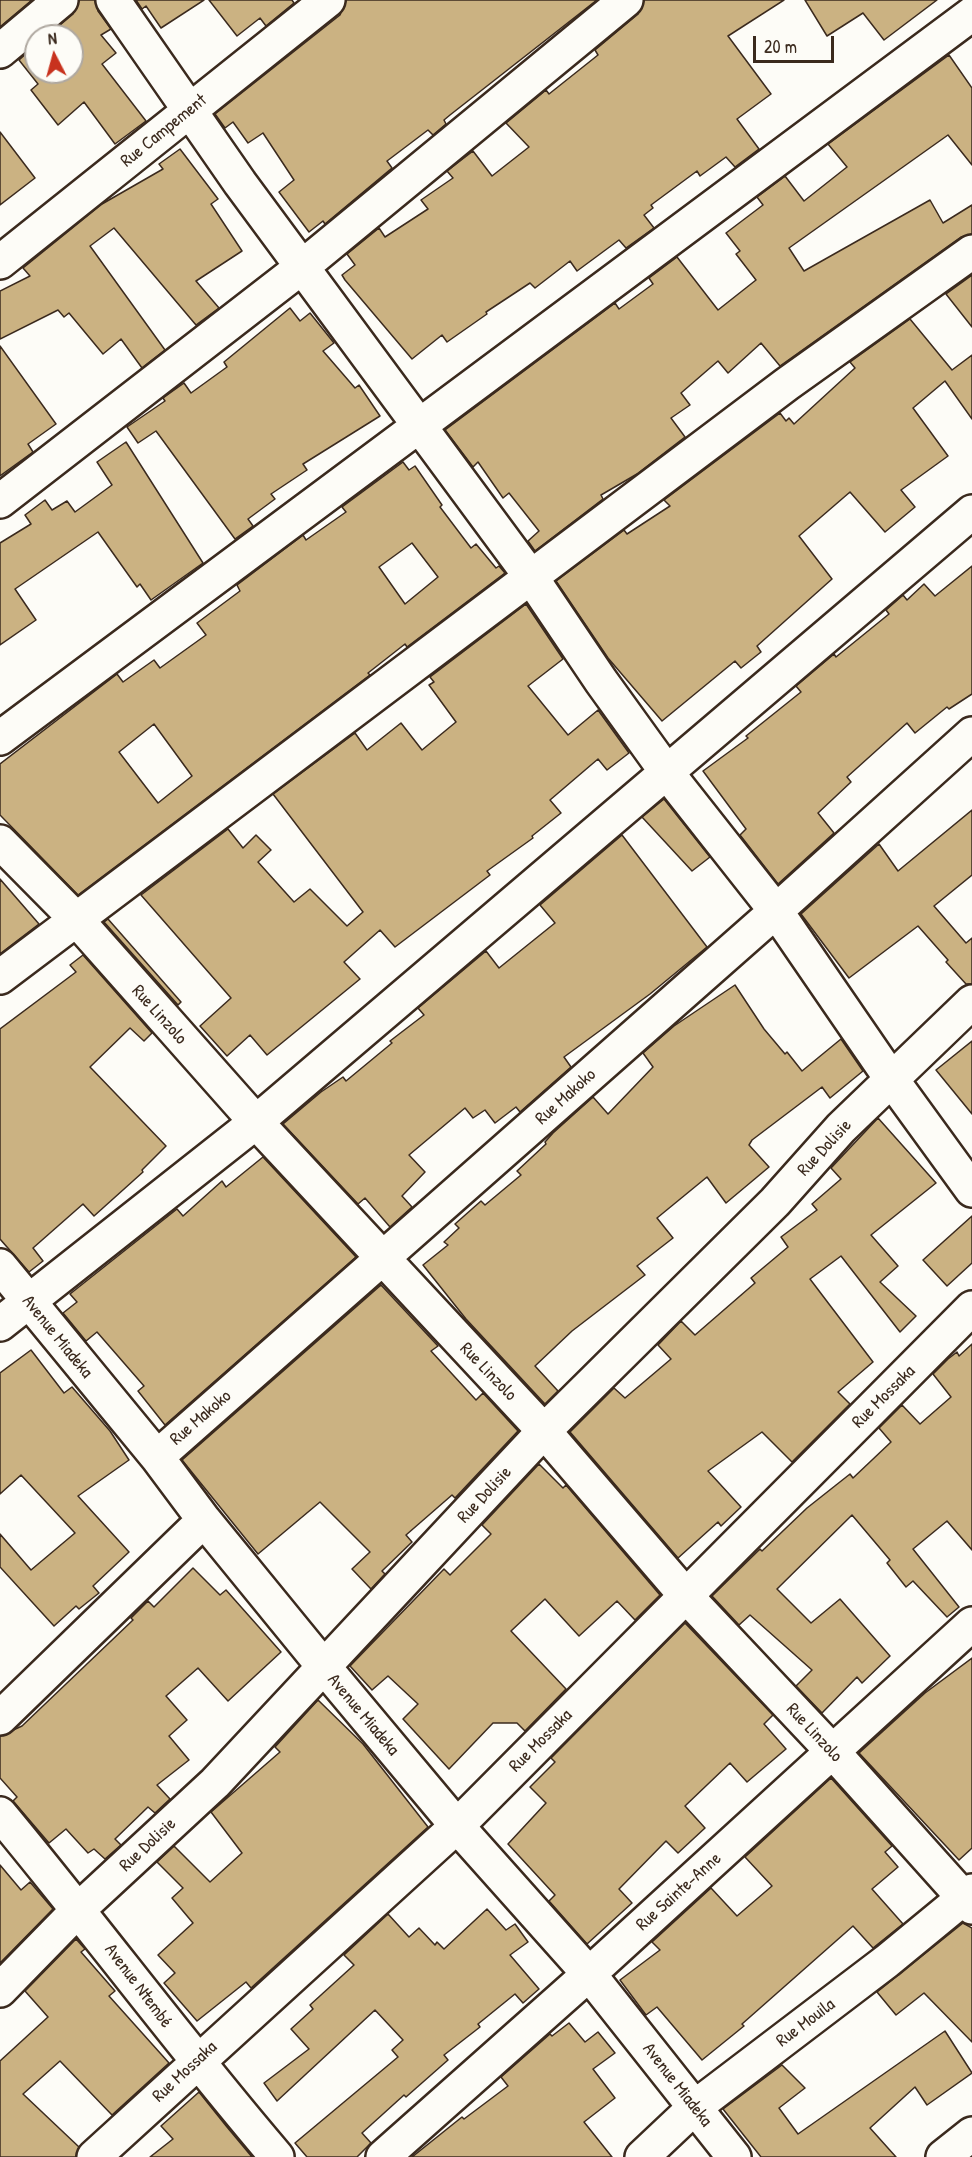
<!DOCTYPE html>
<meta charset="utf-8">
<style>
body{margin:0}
#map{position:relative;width:972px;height:2157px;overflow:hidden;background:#fdfcf7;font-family:"Patrick Hand",sans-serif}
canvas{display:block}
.north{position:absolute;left:24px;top:24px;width:60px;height:60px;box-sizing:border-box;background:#fdfcf7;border:2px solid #afa8a0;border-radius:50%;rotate:354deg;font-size:16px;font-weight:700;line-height:24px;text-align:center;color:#3b2a1e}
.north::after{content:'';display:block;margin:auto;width:21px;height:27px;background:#c8321e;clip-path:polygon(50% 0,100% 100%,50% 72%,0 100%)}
.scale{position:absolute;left:753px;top:36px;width:81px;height:27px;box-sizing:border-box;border:3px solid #3b2a1e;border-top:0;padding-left:8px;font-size:18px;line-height:21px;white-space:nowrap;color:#3b2a1e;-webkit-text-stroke:4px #fdfcf7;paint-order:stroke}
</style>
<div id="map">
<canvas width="972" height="2157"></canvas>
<div class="north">N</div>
<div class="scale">20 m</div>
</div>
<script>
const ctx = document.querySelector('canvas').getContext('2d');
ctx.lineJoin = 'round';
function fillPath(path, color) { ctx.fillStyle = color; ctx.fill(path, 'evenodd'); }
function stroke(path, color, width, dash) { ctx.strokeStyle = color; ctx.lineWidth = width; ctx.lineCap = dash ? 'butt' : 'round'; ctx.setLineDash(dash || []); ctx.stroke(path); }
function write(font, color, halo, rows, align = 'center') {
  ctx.font = font + ' "Patrick Hand",sans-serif'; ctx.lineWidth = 5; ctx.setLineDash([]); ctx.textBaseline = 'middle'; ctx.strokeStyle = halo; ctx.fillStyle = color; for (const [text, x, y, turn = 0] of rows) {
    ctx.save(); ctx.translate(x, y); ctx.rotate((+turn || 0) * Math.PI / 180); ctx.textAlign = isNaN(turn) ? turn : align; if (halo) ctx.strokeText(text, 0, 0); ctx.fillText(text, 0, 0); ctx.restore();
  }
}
const building = new Path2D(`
 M 0,0 L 32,0 L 0,27 Z
 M 79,0 L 95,0 L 98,11 L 111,29 L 101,35 L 116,53 L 102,64 L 146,121 L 115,144 L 84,102 L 58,125 L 31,90 L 38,84 L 19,60 L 36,45 L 36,72 L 72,72 L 72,36 L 47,36 L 73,14 Z
 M 136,0 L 204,0 L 161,28 L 146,6 L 142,9 Z
 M 209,0 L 292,0 L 294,3 L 266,26 L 260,18 L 237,36 Z
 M 346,0 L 597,0 L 450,115 L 444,120 L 446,124 L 433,135 L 428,130 L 387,161 L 392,168 L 325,224 L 323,221 L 309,232 L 279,192 L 294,180 L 263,133 L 248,143 L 233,122 L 225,128 L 215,114 L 340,15 Z
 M 644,0 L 784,0 L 728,36 L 771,94 L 737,119 L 759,149 L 735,167 L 726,157 L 700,176 L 697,171 L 651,205 L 653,208 L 644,215 L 654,228 L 626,248 L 619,240 L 577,271 L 570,261 L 535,288 L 530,283 L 486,312 L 487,314 L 447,342 L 442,335 L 412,359 L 345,280 L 342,275 L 355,265 L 347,254 L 379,228 L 385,237 L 428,209 L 421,200 L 453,178 L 447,171 L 473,151 L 492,176 L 529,147 L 506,123 L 546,90 L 549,94 L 598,55 L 595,50 L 638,14 Z
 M 805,0 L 937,0 L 884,40 L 863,13 L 827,36 Z
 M 949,55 L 972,88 L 972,165 L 948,135 L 789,248 L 804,271 L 930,200 L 943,223 L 972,205 L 972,234 L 961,237 L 780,366 L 761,343 L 728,373 L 718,361 L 681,393 L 690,405 L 671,418 L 685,437 L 637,474 L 601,495 L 603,499 L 535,551 L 528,541 L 539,531 L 509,493 L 503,498 L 478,462 L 473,467 L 445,430 L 615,303 L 619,309 L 653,284 L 649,278 L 677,257 L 718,310 L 756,280 L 736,254 L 740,251 L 726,233 L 763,205 L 757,197 L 785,176 L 804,201 L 847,167 L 828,144 Z
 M 0,132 L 35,178 L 0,205 Z
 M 180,149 L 218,199 L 211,204 L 242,251 L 196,281 L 219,308 L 196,325 L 114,228 L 90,246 L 165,350 L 142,368 L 121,339 L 103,354 L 69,313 L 64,317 L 58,310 L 0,339 L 0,291 L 30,276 L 23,268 L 102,204 L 163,169 L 159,164 Z
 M 972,275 L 972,327 L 946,294 Z
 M 290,308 L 300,321 L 310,313 L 334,343 L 323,351 L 355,388 L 359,385 L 380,416 L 303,464 L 307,470 L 271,494 L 275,499 L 248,519 L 253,526 L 235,539 L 156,431 L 138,443 L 127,427 L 165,401 L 163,398 L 184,383 L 191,393 L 227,367 L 224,362 Z
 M 910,319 L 952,370 L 972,355 L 972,419 L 945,381 L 913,408 L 948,456 L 901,490 L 915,507 L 885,532 L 850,492 L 799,536 L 832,579 L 757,646 L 761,652 L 741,668 L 735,661 L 662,721 L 608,658 L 556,581 L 624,530 L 627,534 L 670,506 L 664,500 L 780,413 L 786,421 L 789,418 L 794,424 L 855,368 L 850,362 Z
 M 0,346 L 56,424 L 28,444 L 33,452 L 0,476 Z
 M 126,442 L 203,563 L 151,600 L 140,584 L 137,587 L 98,532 L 15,589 L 36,620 L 0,645 L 0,543 L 31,524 L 25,515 L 45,500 L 52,510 L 67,501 L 75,512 L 112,485 L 97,462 Z
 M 403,462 L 409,470 L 415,466 L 442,505 L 440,507 L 471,548 L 476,544 L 496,568 L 499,566 L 505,573 L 407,647 L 405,644 L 368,673 L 370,675 L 78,895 L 0,815 L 0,764 L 117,674 L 123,682 L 154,660 L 160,668 L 206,635 L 197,623 L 240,591 L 237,585 L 303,535 L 306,540 L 346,512 L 342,507 ZM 412,543 L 438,577 L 405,604 L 379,567 ZM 154,724 L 192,776 L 158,803 L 119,752 Z
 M 972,566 L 972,694 L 949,709 L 947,707 L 915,733 L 907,723 L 847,777 L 851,782 L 818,813 L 834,833 L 778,884 L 740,835 L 746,829 L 703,771 L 748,738 L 746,736 L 801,692 L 796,686 L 834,654 L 836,657 L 889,614 L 886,610 L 903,595 L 907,600 L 924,584 L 935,596 Z
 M 526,604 L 563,659 L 528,686 L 568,735 L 598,710 L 629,753 L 607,770 L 598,759 L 550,800 L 561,813 L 532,836 L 533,838 L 487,871 L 490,875 L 395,947 L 380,930 L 344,962 L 360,979 L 267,1055 L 250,1035 L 227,1056 L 200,1026 L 231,998 L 141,895 L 228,829 L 243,848 L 256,835 L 271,850 L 258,862 L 294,902 L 310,889 L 347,926 L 363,912 L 273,794 L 355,733 L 367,750 L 401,723 L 422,750 L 456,722 L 429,685 L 434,682 L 430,677 Z
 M 664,799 L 710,857 L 692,871 L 642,817 Z
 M 972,810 L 972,875 L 934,906 L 966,943 L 972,938 L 972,984 L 966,984 L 946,962 L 948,960 L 918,926 L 849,978 L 801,914 L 879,844 L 898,871 Z
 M 622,835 L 707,947 L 650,994 L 564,1057 L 571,1067 L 520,1112 L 516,1107 L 495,1123 L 485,1110 L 473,1118 L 465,1108 L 409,1155 L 425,1172 L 402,1196 L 412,1207 L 390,1227 L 365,1198 L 358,1204 L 283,1124 L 321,1092 L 343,1077 L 346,1081 L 392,1043 L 390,1041 L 424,1015 L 418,1008 L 486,951 L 499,968 L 555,923 L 540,905 Z
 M 0,879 L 39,924 L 0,954 Z
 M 108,919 L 181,1002 L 178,1005 L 104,922 Z
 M 83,955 L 152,1033 L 144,1041 L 130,1028 L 90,1067 L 166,1146 L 142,1170 L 143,1172 L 94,1216 L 83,1204 L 33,1248 L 43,1261 L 29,1272 L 0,1239 L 0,1029 L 76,972 L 70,965 Z
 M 735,985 L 764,1029 L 785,1054 L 787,1052 L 802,1071 L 841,1039 L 863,1071 L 830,1098 L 822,1087 L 752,1140 L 749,1145 L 769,1167 L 726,1203 L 707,1177 L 657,1218 L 673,1238 L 637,1266 L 645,1275 L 572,1331 L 535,1366 L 558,1391 L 545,1404 L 466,1319 L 423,1265 L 448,1245 L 444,1242 L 459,1228 L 455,1224 L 481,1201 L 485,1205 L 521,1175 L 517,1171 L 546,1144 L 545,1142 L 553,1133 L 593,1097 L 608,1114 L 653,1067 L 643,1053 L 674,1026 Z
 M 972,1041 L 972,1114 L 936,1070 Z
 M 878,1118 L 936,1183 L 871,1235 L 898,1266 L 880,1282 L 916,1316 L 900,1332 L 841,1256 L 810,1279 L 873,1362 L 838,1392 L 850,1404 L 792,1462 L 762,1432 L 708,1471 L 741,1507 L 721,1526 L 718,1522 L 678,1558 L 570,1432 L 614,1388 L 625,1398 L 671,1359 L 658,1345 L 681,1321 L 695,1335 L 755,1283 L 751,1278 L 788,1247 L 781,1237 L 817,1210 L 812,1204 L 841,1179 L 831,1168 Z
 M 263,1157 L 356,1257 L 165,1425 L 138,1391 L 144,1386 L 97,1332 L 86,1341 L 63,1313 L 77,1302 L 70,1294 L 177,1209 L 183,1216 L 222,1181 L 226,1187 Z
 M 972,1216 L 972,1263 L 947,1286 L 923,1260 Z
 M 381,1285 L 438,1346 L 431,1351 L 476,1400 L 483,1393 L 518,1431 L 455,1498 L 452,1495 L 406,1535 L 412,1542 L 382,1571 L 385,1574 L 371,1589 L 352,1569 L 370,1552 L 320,1502 L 258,1554 L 182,1460 Z
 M 972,1344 L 972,1550 L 947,1521 L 913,1549 L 959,1607 L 947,1617 L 913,1581 L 906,1587 L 887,1563 L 890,1560 L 852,1515 L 777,1589 L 811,1623 L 840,1599 L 890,1656 L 862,1683 L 857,1677 L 822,1713 L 796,1686 L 812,1670 L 750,1615 L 739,1625 L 712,1596 L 760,1549 L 762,1551 L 807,1508 L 850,1474 L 853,1478 L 891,1442 L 879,1428 L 902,1405 L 920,1424 L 951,1397 L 933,1374 L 948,1359 L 957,1352 L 959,1356 Z
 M 31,1350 L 64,1393 L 72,1387 L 110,1431 L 129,1460 L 78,1496 L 129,1552 L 93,1586 L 99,1593 L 79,1609 L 76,1606 L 54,1626 L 0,1567 L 0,1534 L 31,1570 L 75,1533 L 21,1475 L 0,1494 L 0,1373 Z
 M 539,1464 L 563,1488 L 566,1485 L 660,1595 L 635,1620 L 617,1601 L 579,1636 L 545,1599 L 511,1631 L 566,1689 L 525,1731 L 517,1723 L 493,1723 L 449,1769 L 403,1719 L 418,1704 L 388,1676 L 372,1690 L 350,1666 L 444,1569 L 450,1575 L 491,1534 L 482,1525 Z
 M 193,1568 L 220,1595 L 226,1590 L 281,1652 L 228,1701 L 198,1668 L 166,1696 L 187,1720 L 169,1736 L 189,1760 L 157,1785 L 170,1799 L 155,1813 L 148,1807 L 115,1839 L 121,1845 L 105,1859 L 94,1849 L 88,1853 L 66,1829 L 49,1843 L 13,1801 L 17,1797 L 0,1778 L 0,1736 L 22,1726 L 133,1620 L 131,1618 L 148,1601 L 154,1607 Z
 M 685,1623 L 773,1715 L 764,1724 L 786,1749 L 747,1782 L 730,1763 L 685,1806 L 705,1828 L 678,1853 L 666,1841 L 619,1889 L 632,1903 L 587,1944 L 549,1901 L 555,1895 L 508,1844 L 546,1803 L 530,1787 L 555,1762 L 551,1758 Z
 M 972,1658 L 972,1848 L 959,1860 L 859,1753 L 925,1693 Z
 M 318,1700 L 363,1744 L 428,1827 L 251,1988 L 246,1982 L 197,2021 L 164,1983 L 175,1973 L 158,1955 L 193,1923 L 172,1898 L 183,1888 L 157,1862 L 174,1846 L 210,1882 L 242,1853 L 211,1812 L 280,1752 L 275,1747 Z
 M 831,1778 L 892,1846 L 885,1852 L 898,1867 L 872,1889 L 903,1924 L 873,1948 L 853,1926 L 742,2024 L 744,2026 L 702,2060 L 657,2007 L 646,2015 L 620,1980 L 660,1950 L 652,1942 L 711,1888 L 737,1916 L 772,1886 L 745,1857 Z
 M 0,1865 L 21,1890 L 30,1882 L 53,1909 L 0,1963 Z
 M 487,1909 L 506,1930 L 515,1924 L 528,1942 L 510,1955 L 539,1989 L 523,2003 L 515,1994 L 478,2024 L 480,2027 L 444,2055 L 448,2060 L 406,2097 L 404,2095 L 362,2133 L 371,2143 L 357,2157 L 307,2157 L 295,2143 L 398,2057 L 392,2050 L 403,2040 L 375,2010 L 277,2101 L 264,2083 L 309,2049 L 291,2029 L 313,2009 L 310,2005 L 354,1965 L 344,1955 L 388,1914 L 409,1937 L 419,1928 L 435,1945 L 437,1942 L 444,1949 Z
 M 963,1923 L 972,1928 L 972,2042 L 924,1993 L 896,2015 L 877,1992 Z
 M 76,1939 L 85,1949 L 81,1952 L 115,1991 L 109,1996 L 169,2063 L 112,2115 L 60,2061 L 23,2094 L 79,2147 L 76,2157 L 0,2157 L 0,2061 L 48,2017 L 25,1991 Z
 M 569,2023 L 585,2042 L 598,2032 L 615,2053 L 593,2069 L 615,2098 L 584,2122 L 612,2157 L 412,2157 L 462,2117 L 464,2119 L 508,2086 L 501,2077 L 550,2034 L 552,2036 Z
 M 945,2031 L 972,2073 L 927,2105 L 915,2087 L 870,2128 L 896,2157 L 761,2157 L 723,2109 L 782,2065 L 805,2088 L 779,2108 L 798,2134 Z
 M 199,2092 L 227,2127 L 252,2157 L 150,2157 L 173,2139 L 161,2126 Z`);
const minor = new Path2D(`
 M 113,0 L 240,183 L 531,577 L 601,681 L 668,774 L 776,911 L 892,1080 L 972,1190
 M 0,51 L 61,0
 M 0,262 L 328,0
 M 0,501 L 302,267 L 626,0
 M 0,738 L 972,14
 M 0,842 L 76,919 L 256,1122 L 544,1431 L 686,1596 L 833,1752 L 972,1907
 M 0,977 L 787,384 L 972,252
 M 0,1266 L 157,1457 L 204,1520 L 324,1667 L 457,1826 L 589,1974 L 734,2157
 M 0,1324 L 256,1122 L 972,512
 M 157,1457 L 776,911 L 972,734
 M 0,1718 L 204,1520
 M 0,1814 C 94,1927 181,2045 277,2157
 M 0,1990 L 79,1909 L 215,1783 L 544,1431 L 775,1202 L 841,1128 L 972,1002
 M 94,2157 L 457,1826 L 972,1308
 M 383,2157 L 589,1974 L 972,1624
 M 642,2157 L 695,2107 L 887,1961 L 972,1891
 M 943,2157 L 972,2134`);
const streetNames = [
 ["Rue Campement",164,131,-39],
 ["Rue Linzolo",159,1015,48],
 ["Rue Makoko",566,1097,-42],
 ["Rue Dolisie",825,1148,-47],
 ["Avenue Miadeka",57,1337,51],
 ["Rue Linzolo",488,1372,46],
 ["Rue Mossaka",884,1397,-45],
 ["Rue Makoko",201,1418,-41],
 ["Rue Dolisie",485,1495,-47],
 ["Avenue Miadeka",363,1715,50],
 ["Rue Linzolo",814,1733,47],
 ["Rue Mossaka",541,1741,-45],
 ["Rue Dolisie",148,1845,-43],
 ["Rue Sainte-Anne",679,1892,-42],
 ["Avenue Ntembé",138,1986,53],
 ["Rue Mouila",806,2023,-37],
 ["Rue Mossaka",185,2072,-43],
 ["Avenue Miadeka",677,2085,52]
];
fillPath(building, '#cbb282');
stroke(building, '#3b2a1e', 1.5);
stroke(minor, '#3b2a1e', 38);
stroke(minor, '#fdfcf7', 33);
write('18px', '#3b2a1e', '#fdfcf7', streetNames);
</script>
